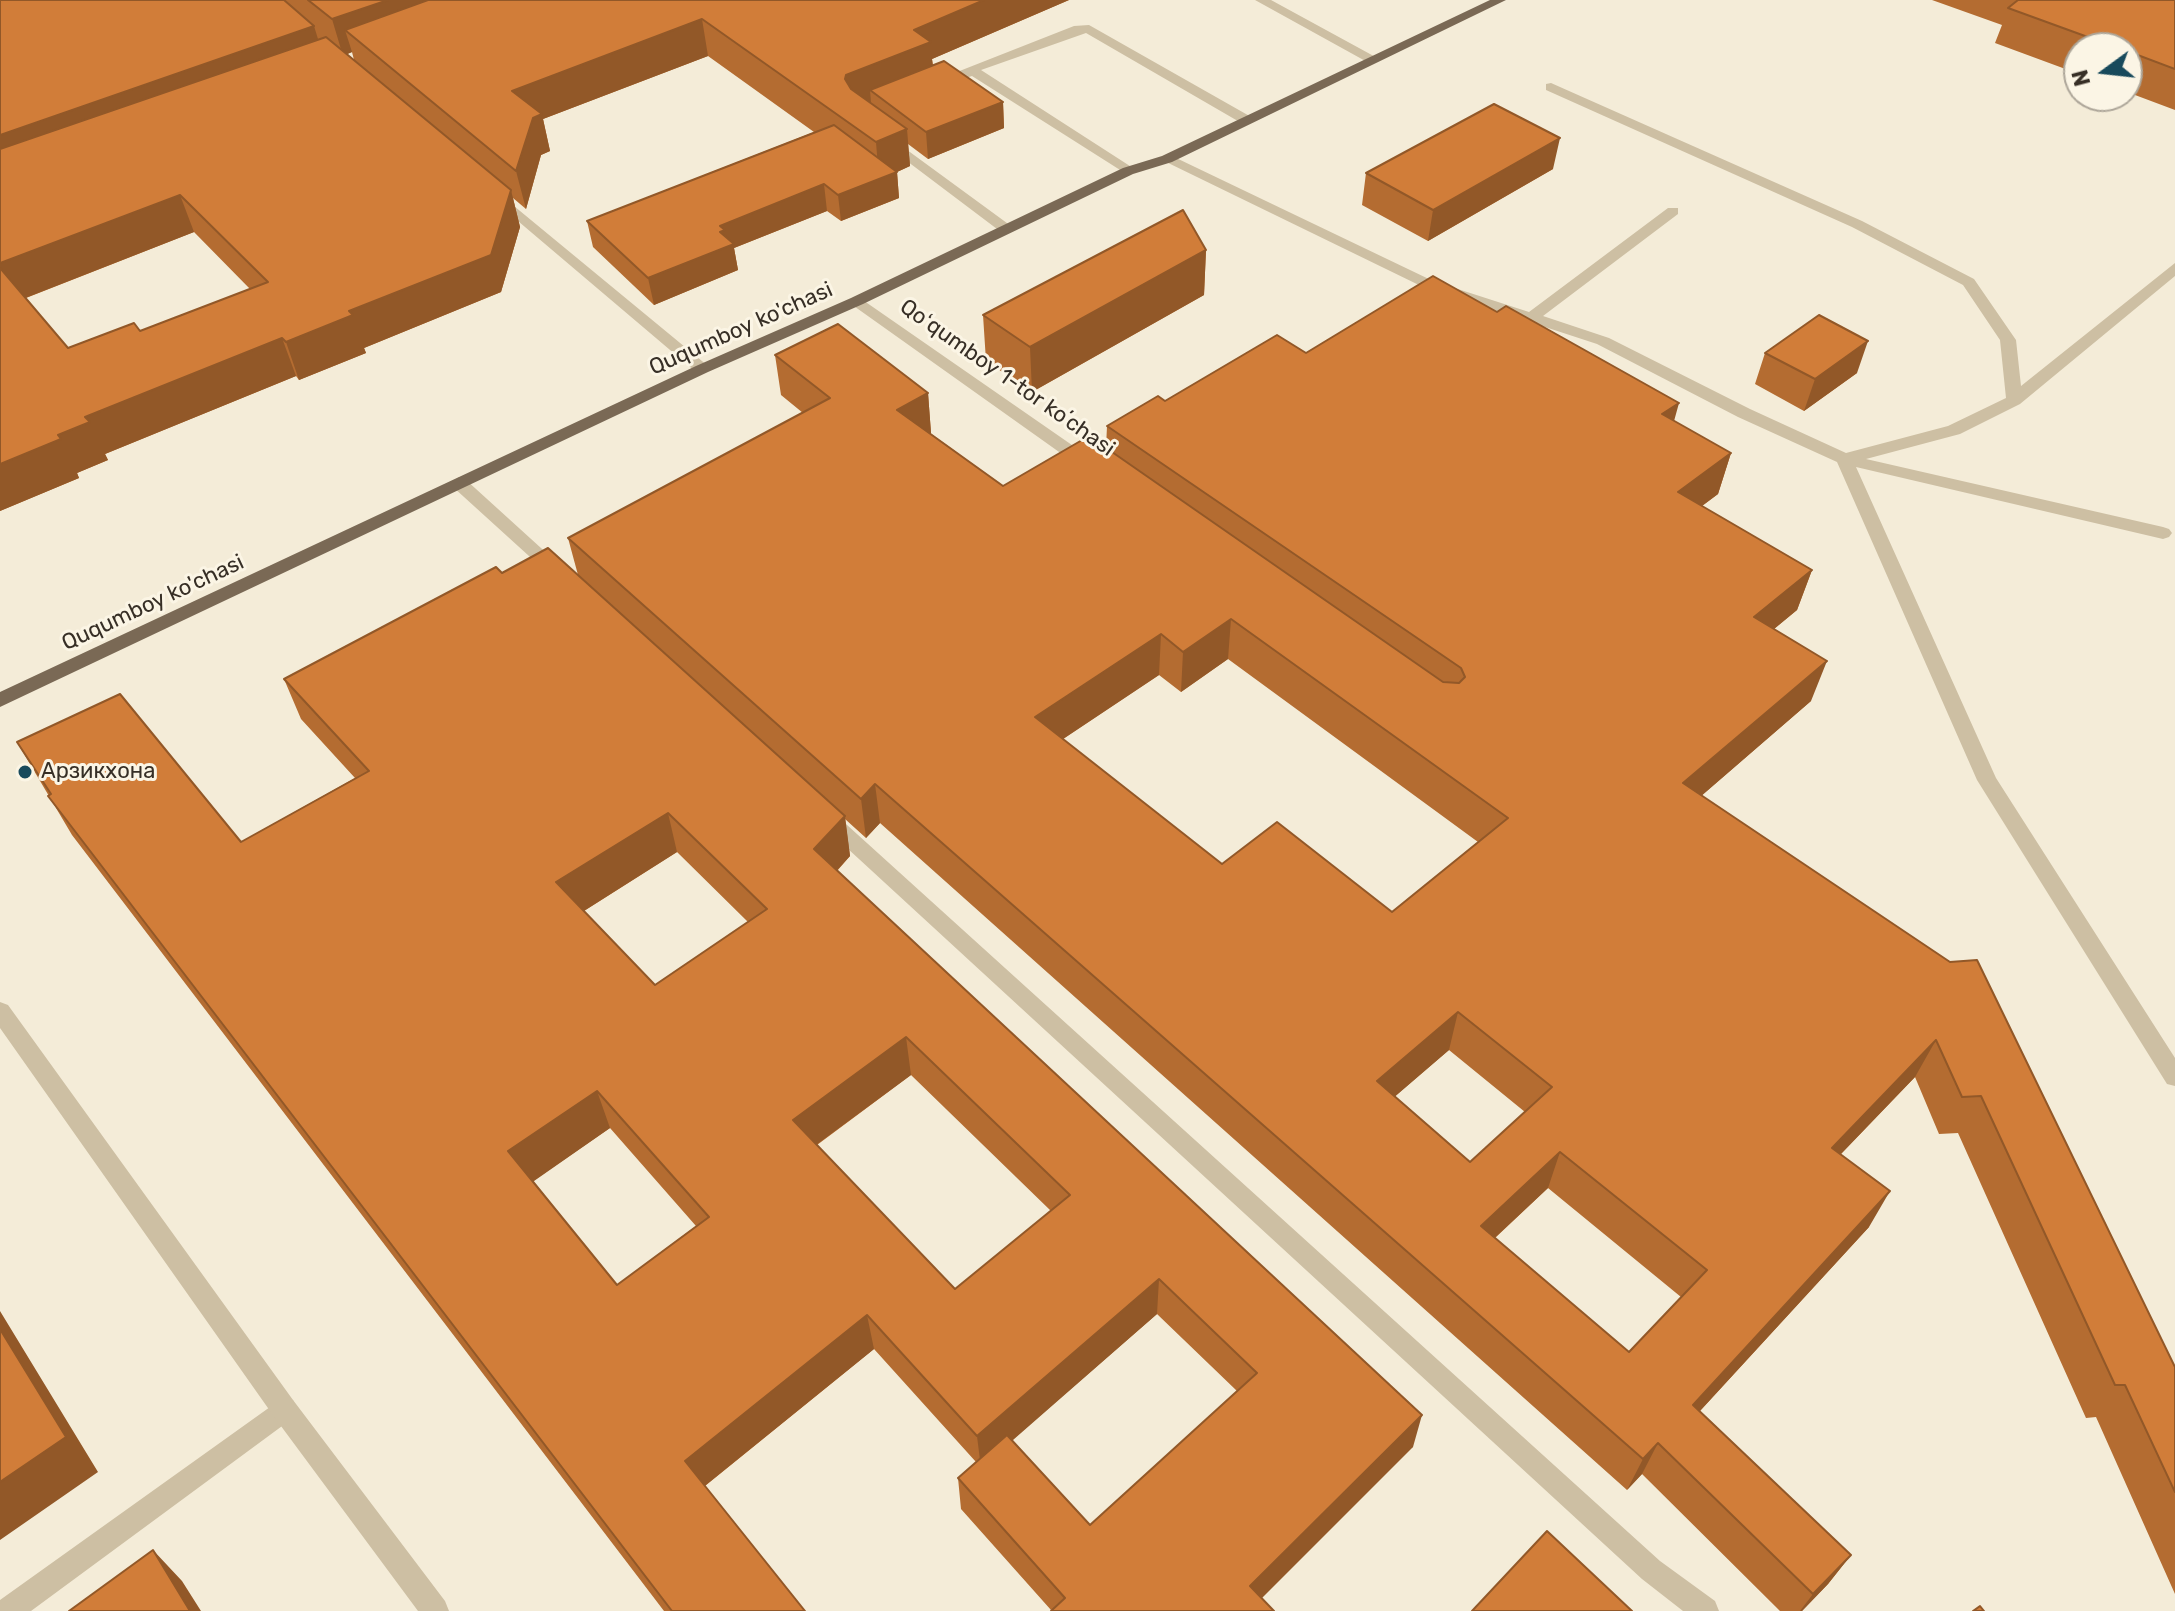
<!DOCTYPE html>
<meta charset="utf-8">
<style>
body{margin:0}
#map{position:relative;width:2175px;height:1611px;overflow:hidden;background:#f4ecd8;font-family:Rubik,sans-serif}
canvas{display:block}
.north{position:absolute;left:2063px;top:32px;width:80px;height:80px;box-sizing:border-box;background:#fbf5e5;border:2px solid #ada699;border-radius:50%;rotate:255deg;font-size:22px;font-weight:700;line-height:32px;text-align:center;color:#372f26}
.north::after{content:'';display:block;margin:auto;width:28px;height:36px;background:#184a5c;clip-path:polygon(50% 0,100% 100%,50% 72%,0 100%)}
</style>
<div id="map">
<canvas width="2175" height="1611"></canvas>
<div class="north">N</div>
</div>
<script>
const ctx = document.querySelector('canvas').getContext('2d');
ctx.lineJoin = 'round';
function fillPath(path, color) { ctx.fillStyle = color; ctx.fill(path, 'evenodd'); }
function stroke(path, color, width, dash) { ctx.strokeStyle = color; ctx.lineWidth = width; ctx.lineCap = dash ? 'butt' : 'round'; ctx.setLineDash(dash || []); ctx.stroke(path); }
function write(font, color, halo, rows, align = 'center') {
  ctx.font = font + ' Rubik,sans-serif'; ctx.lineWidth = 6; ctx.setLineDash([]); ctx.textBaseline = 'middle'; ctx.strokeStyle = halo; ctx.fillStyle = color; for (const [text, x, y, turn = 0] of rows) {
    ctx.save(); ctx.translate(x, y); ctx.rotate((+turn || 0) * Math.PI / 180); ctx.textAlign = isNaN(turn) ? turn : align; if (halo) ctx.strokeText(text, 0, 0); ctx.fillText(text, 0, 0); ctx.restore();
  }
}
const service = new Path2D(`
 M 1255,0 L 1271,0 L 1381,60 L 1369,63 Z
 M 1089,25 L 1253,118 L 1255,121 L 1243,124 L 1086,33 L 981,70 L 1133,168 L 1135,171 L 1128,175 L 972,76 L 936,87 L 929,83 L 1074,26 Z
 M 1551,83 L 1862,221 L 1974,279 L 2016,340 L 2021,386 L 2175,263 L 2175,276 L 2020,404 L 1960,434 L 1866,459 L 2163,527 L 2169,529 L 2172,533 L 2169,537 L 2163,539 L 1856,467 L 1996,778 L 2175,1058 L 2175,1086 L 2167,1084 L 1977,780 L 1837,462 L 1738,417 L 1597,344 L 1423,287 L 1160,159 L 1167,155 L 1172,156 L 1433,281 L 1529,312 L 1668,208 L 1678,208 L 1678,214 L 1543,316 L 1609,338 L 1750,409 L 1846,453 L 1948,426 L 2006,398 L 2000,340 L 1963,285 L 1852,227 L 1546,90 L 1546,84 Z
 M 888,136 L 1011,226 L 1011,232 L 1001,232 L 883,143 L 881,140 Z
 M 284,1397 L 293,1400 L 297,1409 L 293,1418 L 31,1611 L 0,1611 L 0,1600 Z`);
const minor = new Path2D(`
 M 497,192 L 708,366 L 708,372 L 696,372 L 492,199 L 492,193 Z
 M 857,296 L 1095,461 L 1098,465 L 1095,469 L 1083,469 L 851,304 L 849,301 Z
 M 459,477 L 465,479 L 563,568 L 566,572 L 563,576 L 551,576 L 453,487 L 450,483 Z
 M 829,812 L 836,815 L 1660,1561 L 1715,1601 L 1719,1611 L 1683,1611 L 1642,1579 L 822,825 L 819,820 L 822,815 Z`);
const tertiary = new Path2D(`
 M 0,1002 L 8,1005 L 293,1400 L 445,1601 L 449,1611 L 418,1611 L 275,1418 L 0,1028 Z`);
const primary = new Path2D(`
 M 1490,0 L 1506,0 L 1172,162 L 1133,174 L 863,304 L 708,372 L 0,707 L 0,692 L 696,366 L 851,298 L 1123,168 L 1162,156 Z`);
const wall = new Path2D(`
 M 0,0 L 1069,0 L 932,59 L 933,65 L 1003,102 L 1004,128 L 928,159 L 908,144 L 910,166 L 897,172 L 899,198 L 841,221 L 827,211 L 734,248 L 738,270 L 654,305 L 593,247 L 587,221 L 814,132 L 708,56 L 543,119 L 550,151 L 541,155 L 526,209 L 513,198 L 520,227 L 501,292 L 364,348 L 366,353 L 299,380 L 296,376 L 105,454 L 108,460 L 77,473 L 79,478 L 0,511 ZM 352,52 L 354,60 L 347,54 ZM 194,232 L 250,289 L 140,331 L 68,348 L 26,298 Z
 M 1932,0 L 2175,0 L 2175,110 L 2127,92 L 2127,48 L 2079,48 L 2079,74 L 1995,43 L 2002,25 Z
 M 1553,169 L 1428,241 L 1362,205 L 1366,173 Z
 M 1206,250 L 1204,295 L 1032,392 L 986,361 L 983,315 Z
 M 1306,353 L 1674,421 L 1731,453 L 1718,494 L 1702,506 L 1812,570 L 1797,610 L 1774,629 L 1811,701 L 1701,796 L 1950,962 L 2175,1367 L 2175,1594 L 2096,1417 L 2086,1418 L 1958,1133 L 1939,1134 L 1915,1077 L 1841,1154 L 1869,1227 L 1700,1411 L 1851,1555 L 1828,1584 L 1802,1611 L 1780,1611 L 1642,1474 L 1627,1490 L 880,823 L 866,838 L 845,819 L 850,856 L 837,871 L 1413,1447 L 1051,1610 L 961,1509 L 958,1478 L 976,1462 L 874,1349 L 705,1486 L 805,1611 L 664,1611 L 72,835 L 17,742 L 241,842 L 355,778 L 301,719 L 284,679 L 502,573 L 578,575 L 568,538 L 803,413 L 781,395 L 775,355 L 928,393 L 931,433 L 930,433 L 1003,486 L 1106,448 L 1107,426 L 1165,401 ZM 1228,659 L 1478,842 L 1392,912 L 1222,864 L 1063,739 L 1159,675 L 1181,692 ZM 677,852 L 748,922 L 655,985 L 584,911 ZM 1449,1050 L 1525,1112 L 1470,1162 L 1394,1097 ZM 911,1075 L 1051,1211 L 955,1289 L 817,1145 ZM 610,1128 L 696,1226 L 617,1285 L 533,1181 ZM 1548,1188 L 1681,1297 L 1629,1352 L 1495,1238 ZM 1157,1314 L 1237,1391 L 1090,1525 L 1012,1440 Z
 M 1765,353 L 1857,373 L 1804,411 L 1755,384 Z`);
const shadedWall = new Path2D(`
 M 388,0 L 499,0 L 345,30 L 352,52 L 343,56 L 332,19 Z
 M 984,0 L 1069,0 L 932,59 L 934,78 L 870,90 L 871,103 L 850,111 L 845,79 L 846,75 L 914,30 Z
 M 702,19 L 708,56 L 543,119 L 550,151 L 541,155 L 526,209 L 516,171 L 512,91 Z
 M 314,26 L 325,62 L 0,178 L 0,135 Z
 M 1003,102 L 1004,128 L 928,159 L 926,132 Z
 M 907,129 L 910,166 L 897,172 L 899,198 L 841,221 L 838,195 L 879,179 L 876,142 Z
 M 1560,138 L 1553,169 L 1428,241 L 1433,210 Z
 M 824,184 L 827,211 L 734,248 L 738,270 L 654,305 L 648,278 L 720,226 Z
 M 511,190 L 520,227 L 501,292 L 364,348 L 366,353 L 299,380 L 286,342 Z
 M 180,195 L 194,232 L 15,302 L 0,270 L 0,263 Z
 M 1206,250 L 1204,295 L 1032,392 L 1030,347 Z
 M 282,338 L 296,376 L 105,454 L 108,460 L 77,473 L 79,478 L 0,511 L 0,464 L 58,435 L 85,417 Z
 M 1868,341 L 1857,373 L 1804,411 L 1815,379 Z
 M 928,393 L 931,433 L 901,450 L 897,410 Z
 M 1679,403 L 1668,443 L 1662,414 Z
 M 1731,453 L 1718,494 L 1667,532 L 1678,492 Z
 M 1812,570 L 1797,610 L 1740,657 L 1754,617 Z
 M 1231,619 L 1228,659 L 1181,692 L 1183,652 Z
 M 1161,634 L 1159,675 L 1036,757 L 1035,717 Z
 M 1827,661 L 1811,701 L 1670,823 L 1683,783 Z
 M 875,784 L 880,823 L 866,838 L 861,799 Z
 M 668,813 L 677,852 L 568,921 L 556,882 Z
 M 845,816 L 850,856 L 820,889 L 814,849 Z
 M 1458,1012 L 1449,1050 L 1370,1118 L 1377,1081 Z
 M 906,1037 L 911,1075 L 801,1156 L 793,1120 Z
 M 1936,1040 L 1915,1077 L 1812,1184 L 1832,1148 Z
 M 597,1091 L 610,1128 L 524,1188 L 508,1151 Z
 M 1560,1152 L 1548,1188 L 1470,1261 L 1481,1226 Z
 M 1890,1191 L 1869,1227 L 1676,1437 L 1693,1405 Z
 M 1159,1279 L 1157,1314 L 981,1468 L 977,1436 Z
 M 0,1311 L 98,1472 L 0,1540 Z
 M 867,1315 L 874,1349 L 696,1493 L 685,1461 Z
 M 1422,1415 L 1413,1447 L 1249,1611 L 1250,1586 Z
 M 1658,1443 L 1642,1474 L 1627,1490 L 1643,1459 Z
 M 153,1550 L 182,1581 L 201,1611 L 190,1611 Z
 M 1851,1555 L 1828,1584 L 1802,1611 L 1800,1611 L 1813,1594 Z`);
const building = new Path2D(`
 M 0,0 L 284,0 L 314,26 L 0,135 Z
 M 308,0 L 388,0 L 332,19 Z
 M 428,0 L 984,0 L 914,30 L 931,42 L 846,75 L 845,79 L 851,89 L 907,129 L 876,142 L 702,19 L 512,91 L 542,114 L 533,118 L 516,171 L 345,30 Z
 M 2018,0 L 2175,0 L 2175,69 L 2127,51 L 2127,48 L 2118,48 L 2008,8 Z
 M 326,37 L 511,190 L 491,255 L 349,311 L 353,315 L 286,342 L 282,338 L 85,417 L 90,422 L 58,435 L 61,439 L 0,464 L 0,268 L 68,348 L 134,323 L 140,331 L 268,282 L 180,195 L 0,263 L 0,149 Z
 M 944,61 L 1003,102 L 926,132 L 870,90 Z
 M 1494,104 L 1560,138 L 1433,210 L 1366,173 Z
 M 834,125 L 897,172 L 838,195 L 824,184 L 720,226 L 725,230 L 720,232 L 734,244 L 648,278 L 587,221 Z
 M 1183,210 L 1206,250 L 1030,347 L 983,315 Z
 M 1433,276 L 1497,312 L 1506,306 L 1679,403 L 1662,414 L 1731,453 L 1678,492 L 1812,570 L 1754,617 L 1827,661 L 1683,783 L 1950,962 L 1977,960 L 2175,1367 L 2175,1492 L 2125,1385 L 2115,1385 L 1981,1096 L 1962,1097 L 1936,1040 L 1832,1148 L 1890,1191 L 1693,1405 L 1851,1555 L 1813,1594 L 1658,1443 L 1643,1459 L 875,784 L 861,799 L 568,538 L 830,398 L 775,355 L 838,324 L 928,393 L 897,410 L 1003,486 L 1089,436 L 1443,682 L 1459,683 L 1465,677 L 1461,668 L 1107,426 L 1158,396 L 1165,401 L 1277,335 L 1306,353 ZM 1231,619 L 1508,818 L 1392,912 L 1277,822 L 1222,864 L 1035,717 L 1161,634 L 1183,652 ZM 1458,1012 L 1552,1087 L 1470,1162 L 1377,1081 ZM 1560,1152 L 1707,1270 L 1629,1352 L 1481,1226 Z
 M 1819,315 L 1868,341 L 1815,379 L 1765,353 Z
 M 548,548 L 845,816 L 814,849 L 1422,1415 L 1250,1586 L 1274,1611 L 1051,1611 L 1065,1598 L 958,1478 L 1007,1435 L 1090,1525 L 1257,1373 L 1159,1279 L 977,1436 L 867,1315 L 685,1461 L 805,1611 L 672,1611 L 48,796 L 51,794 L 17,742 L 120,694 L 241,842 L 369,771 L 284,679 L 496,567 L 502,573 ZM 668,813 L 767,909 L 655,985 L 556,882 ZM 906,1037 L 1070,1195 L 955,1289 L 793,1120 ZM 597,1091 L 709,1217 L 617,1285 L 508,1151 Z
 M 0,1329 L 66,1437 L 0,1482 Z
 M 1547,1531 L 1632,1611 L 1472,1611 Z
 M 153,1550 L 190,1611 L 69,1611 Z
 M 1980,1606 L 1984,1611 L 1973,1611 Z`);
const markers = [
 [25,772,8,"#184a5c"]
];
const streetNames = [
 ["Ququmboy ko'chasi",741,329,-24],
 ["Qoʻqumboy 1-tor koʼchasi",1007,378,35],
 ["Ququmboy ko'chasi",153,603,-25]
];
const poiNames = [
 ["Арзикхона",41,772]
];
fillPath(service, '#cdbfa3');
fillPath(minor, '#cdbfa3');
fillPath(tertiary, '#cdbfa3');
fillPath(primary, '#7a6955');
fillPath(wall, '#b46c31');
fillPath(shadedWall, '#925828');
fillPath(building, '#d17d39');
stroke(building, '#925828', 2);
for (const [x, y, r, color] of markers) { const dot = new Path2D(); dot.arc(x, y, r, 0, 2 * Math.PI); ctx.fillStyle = color; ctx.fill(dot); stroke(dot, '#fbf5e5', 3); }
write('22px', '#372f26', '#fbf5e5', streetNames);
write('22px', '#372f26', '#fbf5e5', poiNames, 'left');
</script>
